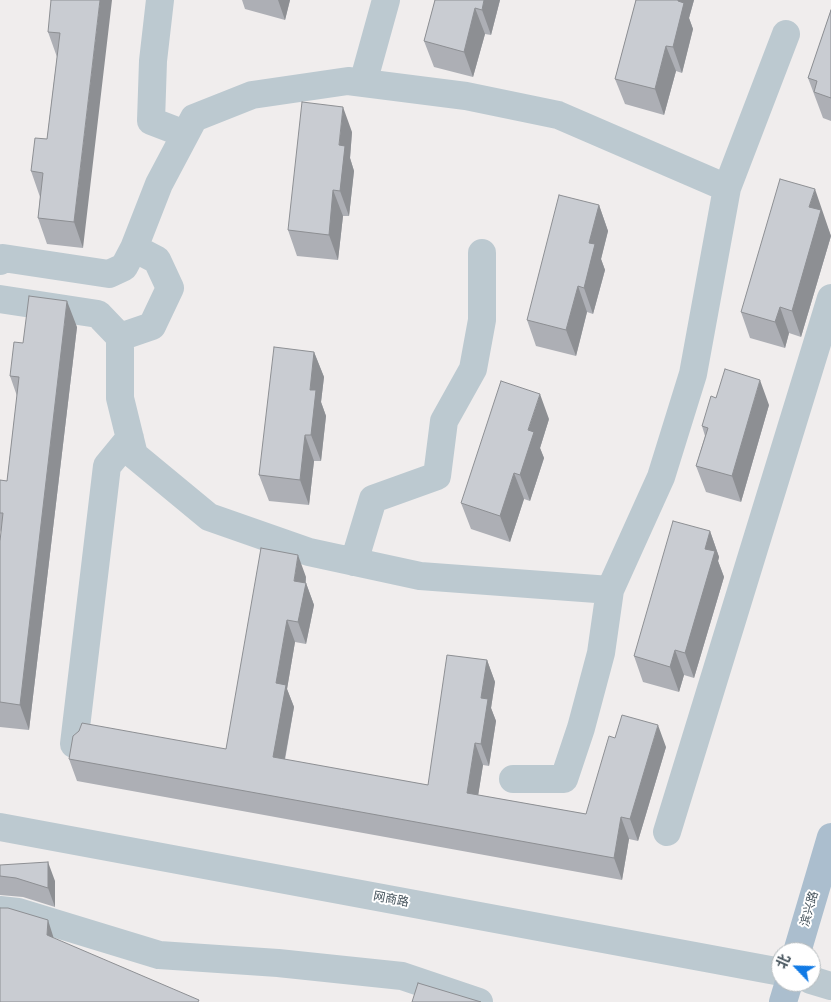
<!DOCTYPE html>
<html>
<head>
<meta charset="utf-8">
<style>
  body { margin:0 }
  #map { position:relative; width:831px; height:1002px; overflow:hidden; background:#f0eded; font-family:Poppins,"Noto Sans SC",sans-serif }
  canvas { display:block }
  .north { position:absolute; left:771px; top:942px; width:50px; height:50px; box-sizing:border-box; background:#fff; border:1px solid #b4babd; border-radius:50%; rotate:294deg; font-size:14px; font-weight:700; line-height:20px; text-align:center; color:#44525b }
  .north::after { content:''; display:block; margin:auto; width:18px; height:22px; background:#117ae5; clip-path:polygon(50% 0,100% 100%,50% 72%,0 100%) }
</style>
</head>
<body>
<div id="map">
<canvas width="831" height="1002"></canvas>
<div class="north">北</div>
</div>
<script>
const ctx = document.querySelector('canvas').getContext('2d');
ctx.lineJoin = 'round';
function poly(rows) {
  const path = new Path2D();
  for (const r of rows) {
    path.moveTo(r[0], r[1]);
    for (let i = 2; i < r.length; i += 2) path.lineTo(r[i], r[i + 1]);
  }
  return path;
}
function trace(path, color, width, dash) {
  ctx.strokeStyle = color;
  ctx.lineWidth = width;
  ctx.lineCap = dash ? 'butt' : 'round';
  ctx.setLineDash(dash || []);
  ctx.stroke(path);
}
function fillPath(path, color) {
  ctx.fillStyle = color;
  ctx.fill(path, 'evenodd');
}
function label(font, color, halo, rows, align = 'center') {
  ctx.font = font + ' Poppins,"Noto Sans SC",sans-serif';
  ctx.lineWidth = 4;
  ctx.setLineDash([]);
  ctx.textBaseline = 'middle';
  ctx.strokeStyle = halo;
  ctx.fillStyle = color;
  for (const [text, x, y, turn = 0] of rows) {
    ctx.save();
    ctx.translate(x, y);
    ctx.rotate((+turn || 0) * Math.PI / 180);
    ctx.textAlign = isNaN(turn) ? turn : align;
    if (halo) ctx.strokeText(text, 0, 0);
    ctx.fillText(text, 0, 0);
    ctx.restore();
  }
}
trace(poly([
  [160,0,153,61,151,121,185,134],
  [363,83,386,0],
  [0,261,3,258,109,274,124,267,134,248,159,184,194,118,252,95,348,81,466,96,558,115,727,188],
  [0,299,98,314,120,337,152,326,170,288,157,260,134,248],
  [120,337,120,398,134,455,209,517,309,552,420,576,610,590],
  [354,562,373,499,437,476,444,421,473,369,482,320,482,253],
  [74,744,107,466,130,438],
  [513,779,564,779,581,728,601,653,610,590,661,477,693,374,727,188,786,34],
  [0,827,781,972],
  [667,832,831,298],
  [0,910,18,912,159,955,278,963,402,976,479,1002],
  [811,980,831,986]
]), '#bcc9d0', 28);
trace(poly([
  [797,952,831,837],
  [783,1002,789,982]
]), '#abbece', 28);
fillPath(poly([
  [60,0,83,248,47,244,38,218,40,197,31,171,47,139,57,57,48,32],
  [242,0,290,0,285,20,245,9],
  [435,0,500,0,491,35,485,34,473,77,434,67,424,41],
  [636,0,694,0,689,18,693,29,682,73,676,71,664,115,625,104,615,79],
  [831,10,831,121,823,118,808,78],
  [352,132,350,158,354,171,349,216,343,216,338,260,297,256,288,230],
  [599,205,608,231,601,259,605,270,593,314,587,312,576,356,536,346,527,320],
  [824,215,823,216,831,236,801,337,789,333,785,348,750,338,741,312],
  [77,327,29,730,0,727,0,541,1,533,0,530,0,480,7,481,17,396,10,376,23,343],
  [314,352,324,377,321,402,326,416,321,461,314,461,309,505,269,501,259,475],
  [716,398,769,405,741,502,706,492,696,466,705,436,702,426],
  [549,419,540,448,544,458,530,501,524,499,510,542,471,529,461,503],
  [710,531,719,557,718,561,724,577,694,678,684,675,679,692,643,682,634,656],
  [306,577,306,583,314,605,306,644,295,642,287,689,294,707,285,760,428,785,487,660,495,682,491,708,496,721,489,766,483,765,478,795,586,814,615,738,666,747,638,841,629,839,622,880,77,781,69,759,226,749],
  [0,865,55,881,55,907,23,897,0,895]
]), '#adafb5');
fillPath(poly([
  [100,0,112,0,83,248,74,222],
  [278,0,290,0,285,20],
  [484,0,500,0,491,35,482,10],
  [678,0,694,0,689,18,693,29,682,73,673,47],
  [475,8,485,34,473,77,464,52],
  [666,46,676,71,664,115,655,89],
  [343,107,352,132,350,158,354,171,349,216,340,191,339,145],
  [815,189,831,236,801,337,792,311,809,207],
  [333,190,343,216,338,260,329,235],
  [599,205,608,231,601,259,605,270,593,314,584,288,589,243],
  [578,286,587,312,576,356,566,330],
  [67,301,77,327,29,730,20,705],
  [780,307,789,333,785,348,775,322],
  [314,352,324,377,321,402,326,416,321,461,311,435,310,390],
  [760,380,769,405,741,502,732,476],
  [540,394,549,419,540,448,544,458,530,501,520,475,528,430],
  [305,435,314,461,309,505,300,480],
  [514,473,524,499,510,542,500,516],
  [710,531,719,557,718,561,724,577,694,678,685,653,705,549],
  [298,555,306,577,304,591,306,583,314,605,306,644,298,622,294,581],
  [287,620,295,642,287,689,294,707,281,779,273,757,276,683],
  [675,650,684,675,679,692,670,667],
  [487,660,495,682,491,708,496,721,489,766,481,744,481,698],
  [658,725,666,747,638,841,630,819],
  [475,743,483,765,475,815,467,793],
  [621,817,629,839,622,880,614,858],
  [48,862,55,881,55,907,48,888],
  [48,920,54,939,47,935]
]), '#8d8f93');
const building = poly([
  [51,0,100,0,74,222,38,218,43,173,31,171,35,138,47,139,60,33,48,32,51,0],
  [435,0,484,0,482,10,475,8,464,52,424,41,435,0],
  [636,0,678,0,678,1,684,3,673,47,666,46,655,89,615,79,636,0],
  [831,10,831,98,814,92,817,81,808,78,831,10],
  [302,102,343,107,339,145,345,146,340,191,333,190,329,235,288,230,302,102],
  [780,179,815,189,809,207,821,210,792,311,780,307,775,322,741,312,780,179],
  [559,195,599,205,589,243,595,244,584,288,578,286,566,330,527,320,559,195],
  [29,296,67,301,20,705,0,702,0,541,3,513,0,513,0,480,7,481,19,377,10,376,14,342,23,343,29,296],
  [274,347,314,352,310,390,316,390,311,435,305,435,300,480,259,475,274,347],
  [725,369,760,380,732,476,696,466,708,428,702,426,711,396,716,398,725,369],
  [501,381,540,394,528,430,534,432,520,475,514,473,500,516,461,503,501,381],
  [673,521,710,531,705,549,715,551,685,653,675,650,670,667,634,656,673,521],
  [261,548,298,555,294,581,306,583,298,622,287,620,276,683,286,685,273,757,428,785,447,655,487,660,481,698,488,699,481,744,475,743,467,793,586,814,609,736,615,738,622,715,658,725,630,819,621,817,614,858,69,759,73,736,79,731,82,723,226,749,261,548],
  [48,862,48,888,16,878,0,876,0,865,48,862],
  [0,908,8,908,48,920,47,935,199,1000,198,1002,0,1002,0,908],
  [418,983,481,1002,412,1002,418,983]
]);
fillPath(building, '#c9ccd2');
trace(building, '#8d8f93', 1);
label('12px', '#44525b', '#fff', [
  ["网商路",391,900,11],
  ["滨兴路",810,909,-74]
]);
</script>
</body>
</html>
